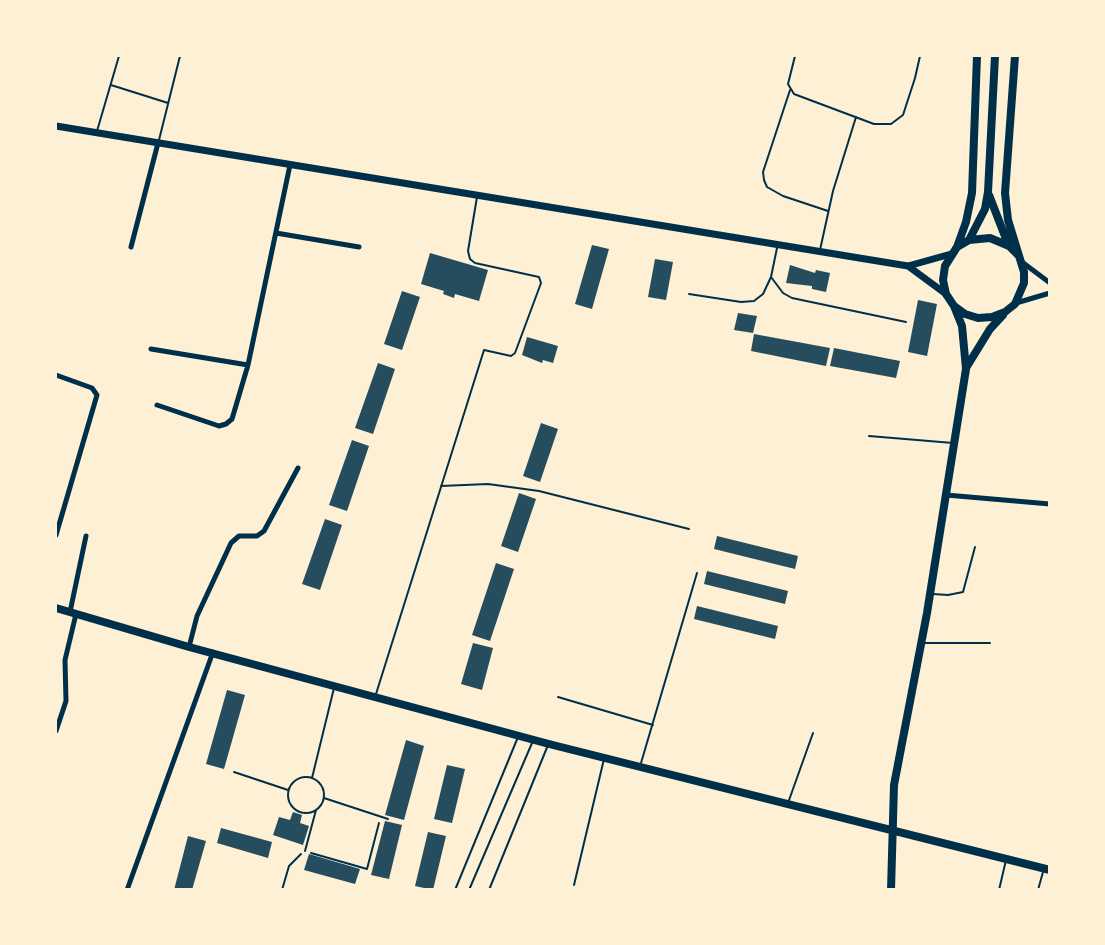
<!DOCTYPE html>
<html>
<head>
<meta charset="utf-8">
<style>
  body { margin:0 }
  #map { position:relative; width:1105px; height:945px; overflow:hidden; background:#fdf0d5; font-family:Quicksand,sans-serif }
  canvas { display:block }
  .frame { position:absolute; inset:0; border:57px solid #fdf0d5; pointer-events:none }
</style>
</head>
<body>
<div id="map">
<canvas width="1105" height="945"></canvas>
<div class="frame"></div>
</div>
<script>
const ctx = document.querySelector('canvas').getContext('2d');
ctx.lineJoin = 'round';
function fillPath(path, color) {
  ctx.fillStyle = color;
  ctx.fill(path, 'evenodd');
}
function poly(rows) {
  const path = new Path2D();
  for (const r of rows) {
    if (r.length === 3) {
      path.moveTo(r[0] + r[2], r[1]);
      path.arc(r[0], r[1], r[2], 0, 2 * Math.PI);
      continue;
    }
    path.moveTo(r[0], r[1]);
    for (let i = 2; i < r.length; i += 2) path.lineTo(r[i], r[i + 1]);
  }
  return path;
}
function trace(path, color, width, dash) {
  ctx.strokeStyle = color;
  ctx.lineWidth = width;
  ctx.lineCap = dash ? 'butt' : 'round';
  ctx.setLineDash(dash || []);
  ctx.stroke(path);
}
fillPath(poly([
  [592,245,609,249,592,309,575,304],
  [430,253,488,270,479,301,455,294,454,298,443,294,444,291,421,284],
  [655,259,673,262,666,300,648,297],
  [790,265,815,273,816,270,830,273,826,292,812,289,812,286,786,283],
  [402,291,420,297,402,350,384,344],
  [918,300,937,304,927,356,908,352],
  [738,313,757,316,753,333,734,330],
  [754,334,830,348,826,366,751,351],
  [527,337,558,346,553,363,543,360,542,363,522,355],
  [834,348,900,361,896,378,830,366],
  [378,363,395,369,373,434,355,428],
  [541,423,558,429,540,482,523,476],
  [352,440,369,446,347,511,329,505],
  [519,493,536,499,518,552,501,546],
  [325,519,342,525,320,590,302,584],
  [717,536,798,556,795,569,714,549],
  [496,563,514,569,490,641,472,635],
  [707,571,788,591,785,604,704,584],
  [697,606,778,626,775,639,694,619],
  [473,643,493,648,482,690,461,684],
  [227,690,245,695,224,769,206,764],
  [406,740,424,746,404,820,385,815],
  [447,765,465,769,452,823,434,819],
  [293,812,302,815,300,823,309,826,303,845,273,835,279,817,290,820],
  [385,821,402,825,389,879,371,875],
  [221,828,272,842,268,858,217,843],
  [428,832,446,836,433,890,415,886],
  [188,836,206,841,192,890,174,890],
  [309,854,360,869,355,884,304,870]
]), '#264d5e');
trace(poly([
  [311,853,367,869,379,823],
  [282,890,289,866,301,854]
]), '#003049', 2);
trace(poly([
  [795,56,788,84,794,94,874,124,891,124,903,115,915,78,920,56],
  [111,85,168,103],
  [790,90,763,172,764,180,767,187,783,196,828,211],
  [97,131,119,56],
  [159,140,180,56],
  [820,250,833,191,856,117],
  [771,277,783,293,792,298,906,322],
  [689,294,741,302,754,301,763,294,771,277,777,248],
  [869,436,953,443],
  [441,486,488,484,539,491,689,529],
  [933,594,948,595,963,592,975,547],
  [924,643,990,643],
  [376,694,484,350,511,356,515,353,541,283,539,277,475,263,470,259,468,251,477,197],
  [558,697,653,725],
  [641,763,697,573],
  [234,772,288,790],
  [306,795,18],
  [312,778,334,688],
  [324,798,388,819],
  [788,803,813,733],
  [305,851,316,810],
  [574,885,604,759],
  [455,890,518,737],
  [469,890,532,743],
  [489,890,548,745],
  [999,890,1006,860],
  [1038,890,1043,872]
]), '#003049', 2);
trace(poly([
  [276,233,359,247],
  [131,247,158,143],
  [1022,262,1050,283],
  [1016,303,1050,293],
  [151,349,248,365],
  [56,375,92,388,97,395,56,535],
  [157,405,219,426,226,424,232,419,248,365,290,165],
  [946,495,1050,504],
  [70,612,86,536],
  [189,647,197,616,231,543,239,536,257,536,264,531,298,468],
  [56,731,66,701,65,660,76,614],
  [127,890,213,652]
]), '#003049', 5);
trace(poly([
  [56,126,908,266,951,254],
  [908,266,946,294]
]), '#003049', 7);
trace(poly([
  [1015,56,1005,193,1008,220,1024,272,1024,283,1015,304,1005,312,992,317,978,318,965,314,954,306,946,294,943,280,945,266,957,247,969,240,990,238,1009,246,1018,255],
  [989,195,1008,244],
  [969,240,985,209,988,192,995,56],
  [957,247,966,222,972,193,977,56],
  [966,368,990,329,1003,315],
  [56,608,189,647,549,744,1050,870],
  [891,890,894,785,927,613,966,369,962,326,954,306]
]), '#003049', 8);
</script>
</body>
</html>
